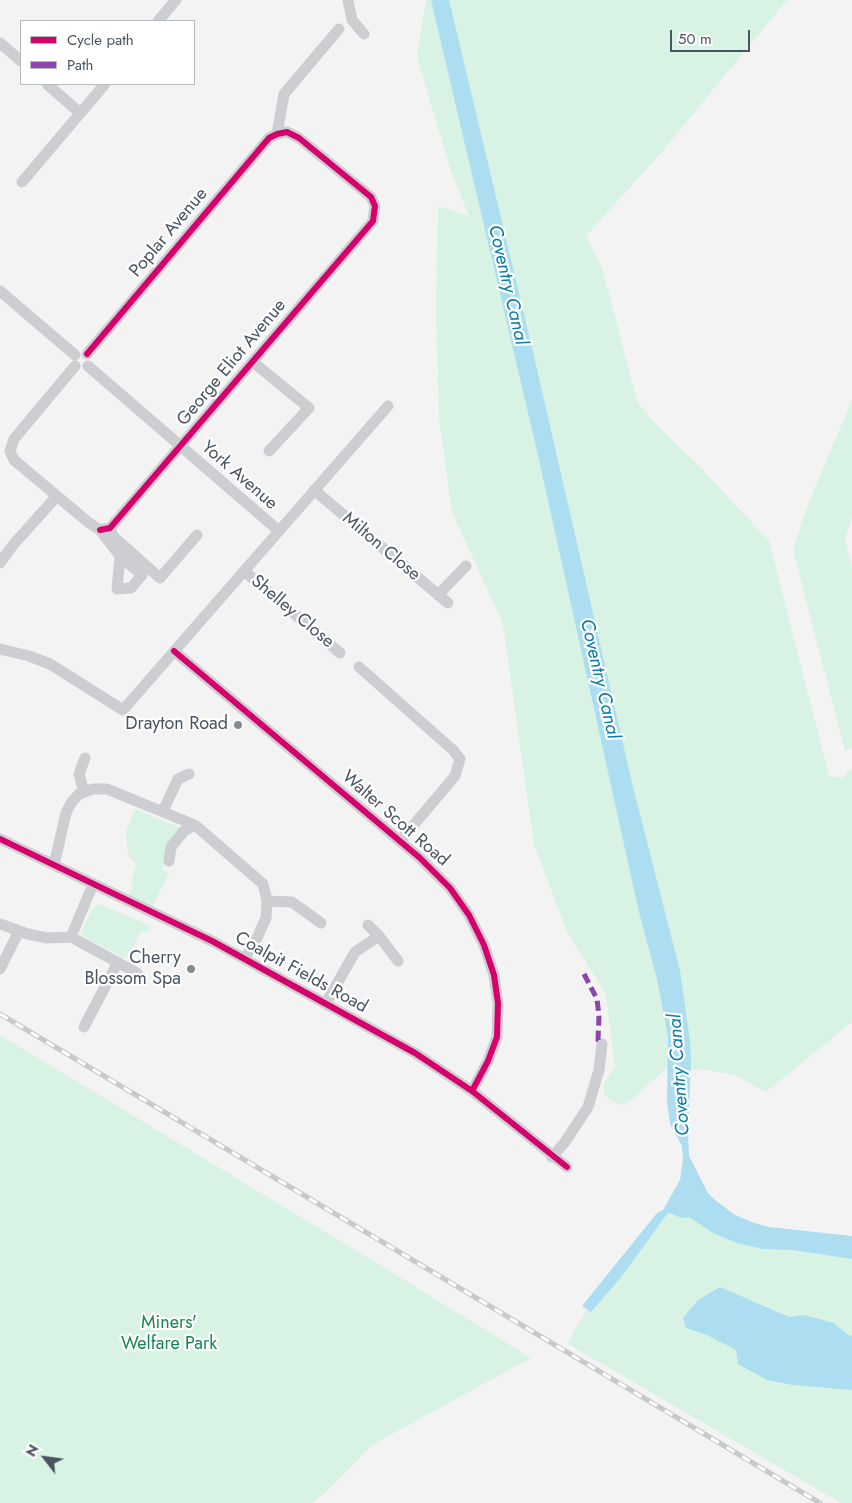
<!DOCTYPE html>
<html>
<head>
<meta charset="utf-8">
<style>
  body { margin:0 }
  #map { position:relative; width:852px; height:1503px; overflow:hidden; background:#f3f3f3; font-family:Jost,sans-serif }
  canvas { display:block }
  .legend { position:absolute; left:20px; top:20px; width:175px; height:65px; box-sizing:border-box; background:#fff; border:1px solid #b6bbbf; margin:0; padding:6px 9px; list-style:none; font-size:15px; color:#495460 }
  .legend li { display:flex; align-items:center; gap:10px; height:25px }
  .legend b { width:25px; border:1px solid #b6bbbf }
  .north { position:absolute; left:20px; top:1433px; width:50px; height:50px; -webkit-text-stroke:4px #fff; paint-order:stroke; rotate:300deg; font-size:14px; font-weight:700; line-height:20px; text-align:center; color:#495460 }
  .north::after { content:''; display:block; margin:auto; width:18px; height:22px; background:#495460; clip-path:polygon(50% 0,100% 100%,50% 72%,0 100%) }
  .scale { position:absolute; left:670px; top:30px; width:80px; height:22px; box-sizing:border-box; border:2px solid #495460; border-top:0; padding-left:6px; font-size:15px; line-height:18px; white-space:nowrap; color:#495460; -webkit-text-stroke:4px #fff; paint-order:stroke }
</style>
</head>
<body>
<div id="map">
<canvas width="852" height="1503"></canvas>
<ul class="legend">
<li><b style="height:6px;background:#d6006c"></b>Cycle path</li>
<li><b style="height:6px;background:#8e44ad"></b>Path</li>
</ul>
<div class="north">N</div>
<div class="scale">50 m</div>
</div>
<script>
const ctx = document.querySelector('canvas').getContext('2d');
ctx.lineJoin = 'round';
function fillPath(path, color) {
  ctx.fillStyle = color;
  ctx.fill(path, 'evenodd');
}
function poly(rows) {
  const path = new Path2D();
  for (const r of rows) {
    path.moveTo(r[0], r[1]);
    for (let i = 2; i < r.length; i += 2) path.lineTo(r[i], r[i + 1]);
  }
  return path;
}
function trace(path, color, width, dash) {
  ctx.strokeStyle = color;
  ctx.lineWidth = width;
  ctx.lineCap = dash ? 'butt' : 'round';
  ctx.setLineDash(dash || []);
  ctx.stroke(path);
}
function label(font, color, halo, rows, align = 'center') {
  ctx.font = font + ' Jost,sans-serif';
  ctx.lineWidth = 4.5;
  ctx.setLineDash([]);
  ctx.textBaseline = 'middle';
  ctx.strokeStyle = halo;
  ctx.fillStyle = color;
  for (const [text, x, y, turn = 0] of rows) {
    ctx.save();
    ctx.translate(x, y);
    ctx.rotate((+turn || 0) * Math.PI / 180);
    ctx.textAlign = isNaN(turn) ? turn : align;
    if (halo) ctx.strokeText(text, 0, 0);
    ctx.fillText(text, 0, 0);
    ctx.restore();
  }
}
fillPath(poly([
  [426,0,787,0,660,154,586,236,602,267,637,401,648,416,701,468,769,541,829,776,842,778,852,767,852,1022,766,1092,734,1075,708,1070,667,1068,625,1105,613,1102,604,1095,604,1083,615,1067,606,994,568,934,534,845,503,624,452,512,439,418,436,311,438,206,469,216,451,171,417,57],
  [852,400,852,517,845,539,852,566,852,747,845,751,793,550,808,504],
  [135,809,181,828,168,850,162,870,169,873,152,908,128,896,133,887,131,881,137,864,130,858,127,848,126,832],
  [100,904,151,926,147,933,141,930,127,959,89,940,82,934,82,930,94,907],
  [0,1035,398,1276,531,1358,372,1445,326,1492,312,1503,0,1503],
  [665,1213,719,1219,852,1249,852,1503,841,1503,568,1344,576,1327,588,1309]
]), '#d8f2e4');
fillPath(poly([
  [431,0,449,0,533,352,632,783,680,971,690,1041,691,1061,688,1133,689,1156,708,1193,715,1200,735,1215,754,1223,769,1227,852,1236,852,1259,793,1250,763,1249,737,1243,713,1233,689,1217,681,1218,670,1213,667,1214,622,1276,591,1312,582,1306,657,1213,663,1210,680,1180,683,1159,682,1146,670,1124,667,1102,668,1037,657,979,639,912,538,455],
  [720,1287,789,1317,804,1315,834,1323,848,1335,852,1336,852,1390,793,1385,767,1380,738,1364,736,1350,707,1335,686,1328,683,1318,698,1300]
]), '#acddf0');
trace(poly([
  [348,0,352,20,364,34],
  [158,21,176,0],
  [0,43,21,61],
  [47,84,80,113],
  [277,134,284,94,339,29],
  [22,182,105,84],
  [0,291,75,355],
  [87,354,269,138,277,134,287,132,299,138,371,197,375,206,373,221,110,528,100,530],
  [253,362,309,408,269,451],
  [75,366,14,439,10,451,14,460,88,522,100,530,120,556,117,589,131,588,142,575,120,556],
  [88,366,279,531],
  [314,490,448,603],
  [110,528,113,536,160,578,197,535],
  [0,563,13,545,57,496],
  [244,571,340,653],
  [438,595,466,566],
  [0,649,29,656,50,664,123,710,388,406],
  [174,651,420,858,450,888,469,915,484,945,494,975,498,1003,497,1037,488,1061,472,1091],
  [359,667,453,750,460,759,455,776,400,841],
  [84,792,79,774,85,758],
  [163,811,178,779,189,774],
  [0,839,212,941,415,1053,472,1091,567,1167],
  [169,861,171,847,184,831,195,825],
  [54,865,66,813,71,803,79,794,93,789,107,789,195,825,263,884,267,901,266,918,257,938,245,958],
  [267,901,292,902,321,923],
  [0,924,28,934,47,938,71,937,137,973],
  [368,925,379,936,398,961],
  [71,937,93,884],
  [0,969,19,931],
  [326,1003,355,952,379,936],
  [84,1027,118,962],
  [552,1157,565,1142,588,1107,599,1070,602,1044]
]), '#cdced1', 11);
const rail = poly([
  [0,1014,820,1503]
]);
trace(rail, '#c8c9cb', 5);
trace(rail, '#fff', 3, [9]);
trace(poly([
  [584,974,597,999,599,1016,598,1040,602,1044]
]), '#8e44ad', 5, [10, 5]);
trace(poly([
  [87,354,269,138,277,134,287,132,299,138,371,197,375,206,373,221,110,528,100,530],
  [174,651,420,858,450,888,469,915,484,945,494,975,498,1003,497,1037,488,1061,472,1091],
  [0,839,212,941,415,1053,472,1091,567,1167]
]), '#d6006c', 6);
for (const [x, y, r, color] of [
  [238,725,5,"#848c93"],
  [191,969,5,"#848c93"]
]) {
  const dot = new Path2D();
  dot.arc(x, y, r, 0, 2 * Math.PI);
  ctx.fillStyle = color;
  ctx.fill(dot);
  trace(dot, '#fff', 2);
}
label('18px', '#495460', '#fff', [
  ["Poplar Avenue",169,233,-50],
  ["George Eliot Avenue",232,363,-50],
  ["York Avenue",239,476,41],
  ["Milton Close",381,547,40],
  ["Shelley Close",292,612,40],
  ["Walter Scott Road",395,819,41],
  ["Coalpit Fields Road",301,973,29]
]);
label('18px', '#495460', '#fff', [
  ["Drayton Road",228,725],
  ["Cherry",181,959],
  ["Blossom Spa",181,980]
], 'right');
label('18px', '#158555', '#fff', [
  ["Miners'",169,1324],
  ["Welfare Park",169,1345]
]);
label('italic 19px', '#097eab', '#fff', [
  ["Coventry Canal",507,285,77],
  ["Coventry Canal",599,679,77],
  ["Coventry Canal",680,1075,-94]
]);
</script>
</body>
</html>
